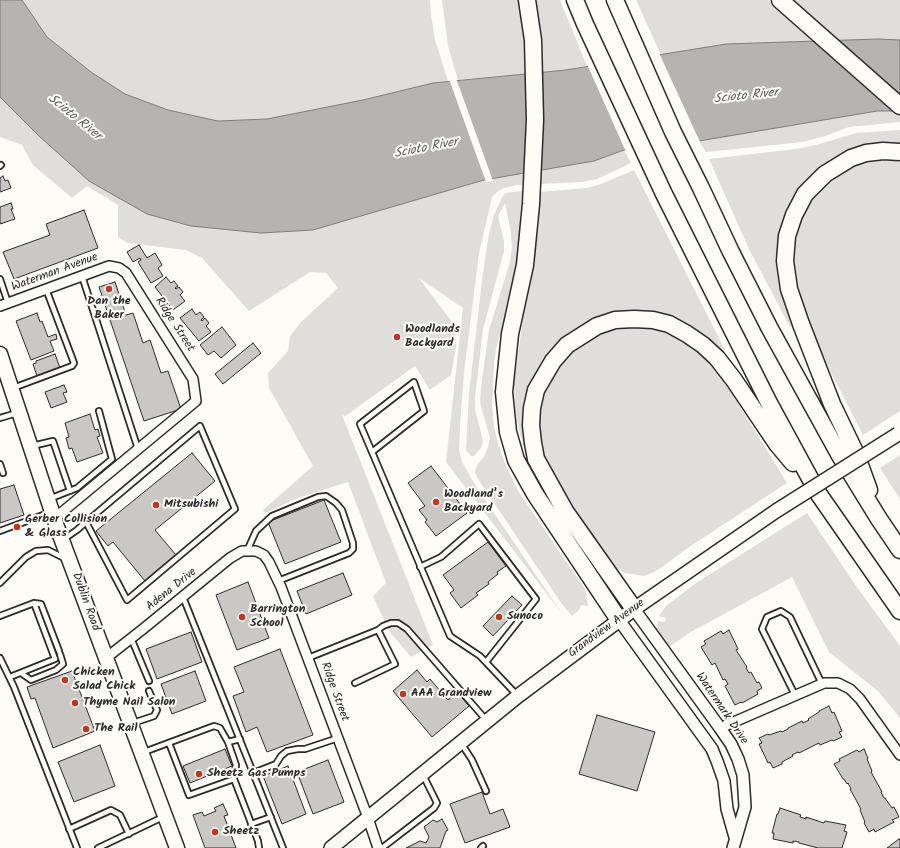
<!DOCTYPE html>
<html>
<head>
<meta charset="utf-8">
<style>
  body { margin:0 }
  canvas { display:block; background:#fdfcf7 }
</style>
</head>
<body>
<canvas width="900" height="848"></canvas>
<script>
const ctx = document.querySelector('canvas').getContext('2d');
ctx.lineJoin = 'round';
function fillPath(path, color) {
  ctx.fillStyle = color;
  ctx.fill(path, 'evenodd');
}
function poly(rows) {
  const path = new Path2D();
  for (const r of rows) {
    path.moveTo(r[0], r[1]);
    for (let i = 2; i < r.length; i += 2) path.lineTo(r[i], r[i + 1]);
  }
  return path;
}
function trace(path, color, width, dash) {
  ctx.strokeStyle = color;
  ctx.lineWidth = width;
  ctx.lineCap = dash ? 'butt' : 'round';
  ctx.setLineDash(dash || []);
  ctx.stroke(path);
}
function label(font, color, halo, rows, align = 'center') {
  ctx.font = font + ' Kalam,sans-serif';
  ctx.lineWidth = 4;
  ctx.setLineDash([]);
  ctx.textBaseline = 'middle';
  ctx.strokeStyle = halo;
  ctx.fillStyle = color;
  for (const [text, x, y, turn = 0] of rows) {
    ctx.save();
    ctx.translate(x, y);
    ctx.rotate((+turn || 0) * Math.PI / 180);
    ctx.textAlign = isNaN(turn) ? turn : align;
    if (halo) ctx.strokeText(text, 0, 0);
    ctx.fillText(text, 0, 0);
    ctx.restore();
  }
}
fillPath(poly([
  [22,0,430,0,431,15,435,40,448,81,433,83,363,100,267,119,218,121,168,110,125,94,91,72,47,37],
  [442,0,521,0,525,42,540,41,535,0,560,0,587,66,566,70,458,80,448,46],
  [636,0,768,0,787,17,791,0,900,0,900,40,878,39,726,44,661,55],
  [0,97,39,136,191,226,261,233,313,230,484,180,594,161,624,150,631,163,597,179,582,182,517,185,504,188,498,191,492,197,479,253,464,373,460,425,459,450,462,462,477,488,563,615,446,462,463,308,419,278,455,326,456,347,451,375,430,390,415,366,344,417,343,415,342,415,433,645,411,657,389,631,373,596,386,583,348,482,295,499,266,513,263,510,313,466,269,388,268,373,288,351,290,336,302,321,338,288,326,273,310,272,249,311,202,258,186,250,128,243,118,237,118,205,87,186,72,198,33,165,22,145,0,137],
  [877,111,900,111,900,122,849,127,825,136,803,142,706,152,699,141],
  [900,130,900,148,820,169,809,179,800,189,792,204,794,326,790,327,749,249,709,159,796,149,816,145,856,133],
  [889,160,900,162,900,411,863,435,826,363,804,309,796,284,793,266,794,235,800,218,808,204,814,194,825,183,836,176,854,166,871,162],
  [634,170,725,350,721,353,624,314,538,371,532,459,528,461,519,431,515,406,514,384,540,192,587,188,601,184],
  [524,191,519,252,507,311,496,349,494,363,492,406,494,427,498,443,504,461,518,491,585,589,588,606,581,605,579,610,572,616,562,604,478,479,475,472,477,465,484,457,488,447,490,438,480,402,481,388,489,330,510,262,512,246,511,233,505,203,498,216,504,241,504,251,483,329,475,397,475,409,483,441,481,448,474,456,471,456,466,450,469,393,482,281,488,239,494,215,504,194,510,192],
  [624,327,656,328,673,335,699,353,711,365,730,390,787,483,689,547,662,567,652,573,644,576,625,573,618,569,610,561,566,498,552,473,543,452,540,441,539,420,541,406,546,386,554,372,572,350,590,339,609,331],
  [900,455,900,499,880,468],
  [807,513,856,586,900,646,900,718,879,692,829,652,792,577,689,633,669,647,660,634,658,628,658,621,665,622,666,618,659,616,666,606,696,583]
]), '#dfdeda');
const water = poly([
  [0,0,22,0,47,37,91,72,125,94,168,110,218,121,267,119,363,100,433,83,566,70,726,44,878,39,900,40,900,111,877,111,699,141,624,150,594,161,484,180,313,230,261,233,191,226,147,214,89,181,39,136,0,97,0,0]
]);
fillPath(water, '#b5b4b1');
trace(water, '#7e7d7b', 1);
fillPath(poly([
  [659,53,700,142,626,152,587,64],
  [456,78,493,181,486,182,449,79]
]), '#fdfcf7');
const building = poly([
  [3,176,5,181,8,180,11,188,0,192,0,178,3,176],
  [11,203,13,209,11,209,15,219,0,224,0,207,11,203],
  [84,210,98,248,14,279,3,252,50,235,46,224,84,210],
  [139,245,147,258,155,253,162,265,158,268,163,276,151,283,138,262,141,260,140,258,133,262,127,252,139,245],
  [166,277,171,283,174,281,178,286,175,288,176,289,179,287,183,292,180,295,185,301,173,310,155,287,166,277],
  [115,282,126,315,133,313,143,343,150,340,161,373,168,371,181,409,144,421,99,287,115,282],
  [192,309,196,315,200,312,204,317,201,320,202,321,205,318,209,323,206,326,211,332,199,341,180,318,192,309],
  [37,313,40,322,42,321,48,337,56,334,57,339,50,341,54,351,31,360,16,321,37,313],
  [222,327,236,345,221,358,214,351,208,355,200,345,222,327],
  [253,343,261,353,223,384,215,374,253,343],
  [55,354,60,368,37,376,33,364,36,363,36,361,55,354],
  [64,385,67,392,63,393,67,402,51,408,45,392,64,385],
  [90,414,95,430,98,429,100,436,97,437,103,453,77,462,72,448,69,449,66,438,69,437,65,423,90,414],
  [192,453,215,481,155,530,176,555,145,581,113,542,108,546,96,531,192,453],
  [431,466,467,513,436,536,425,522,427,520,419,510,425,506,408,483,431,466],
  [14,485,24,515,0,523,0,489,14,485],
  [324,500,341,542,285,564,268,522,324,500],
  [488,542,506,566,497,572,498,574,488,582,489,584,476,593,478,595,461,608,450,593,454,590,443,575,488,542],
  [343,573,352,595,306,614,297,591,343,573],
  [248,582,269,638,237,650,216,595,248,582],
  [512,596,522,605,493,636,483,626,512,596],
  [729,630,738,649,736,650,747,667,746,668,749,673,751,672,757,683,759,682,762,688,757,691,758,694,742,703,741,702,735,705,725,686,728,684,725,679,723,680,715,663,712,665,701,647,706,644,704,641,721,631,723,634,729,630],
  [191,632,202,662,157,679,146,649,191,632],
  [280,649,313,735,267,752,257,727,246,732,233,696,244,692,234,667,280,649],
  [417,670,427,682,430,679,448,700,457,692,469,706,432,737,393,691,417,670],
  [72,671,95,731,53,748,35,698,31,699,27,687,72,671],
  [195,671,206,701,172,714,161,684,195,671],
  [829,706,832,713,834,712,842,731,839,732,842,737,833,741,832,740,820,745,819,743,799,753,798,752,792,755,793,756,782,762,782,764,773,768,770,762,768,763,759,744,762,743,759,738,768,734,769,735,781,731,782,732,788,729,788,728,802,721,803,723,809,720,808,719,819,712,819,711,829,706],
  [597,715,655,732,637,791,579,774,597,715],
  [100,745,115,786,74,802,58,762,100,745],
  [225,749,232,766,190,783,183,766,225,749],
  [864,749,868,758,867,759,872,771,871,772,882,792,881,792,884,798,885,798,892,808,894,807,899,817,892,820,894,822,875,832,874,829,869,832,864,823,865,822,860,810,861,809,850,789,851,789,848,783,847,784,844,779,843,779,834,764,840,761,839,759,857,750,859,752,864,749],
  [328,760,344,802,313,814,297,772,328,760],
  [288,766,306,814,282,824,263,776,288,766],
  [482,792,490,814,503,809,510,827,465,843,450,804,482,792],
  [223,804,228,815,224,816,236,848,205,848,193,815,202,812,204,816,216,811,214,808,223,804],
  [780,808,801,815,800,817,806,819,806,817,824,823,825,821,846,825,844,831,847,832,842,848,818,848,799,843,799,842,793,841,793,843,773,839,774,833,772,833,777,814,778,814,780,808],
  [442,819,448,830,446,831,440,848,406,848,420,841,426,843,429,837,424,827,433,820,437,822,442,819],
  [899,839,900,840,900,848,887,848,899,839]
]);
fillPath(building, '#c9c8c4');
trace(building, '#2b2b2b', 1);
const service = poly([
  [0,166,1,165],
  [82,276,138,449],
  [0,279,8,303],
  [13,388,72,366,74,363,46,289],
  [0,418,17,413],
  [32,446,53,441,70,491],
  [372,452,424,411,414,382,360,424,372,452,450,636,480,656,516,694],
  [0,464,3,473],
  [49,499,77,488,112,459,99,411],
  [0,531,51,512],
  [64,539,77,530,86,522,200,426,235,509,127,600,86,522],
  [247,551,256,531,272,516,318,497,326,496,336,503,342,510,353,543,353,549,349,553,278,581],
  [420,567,441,557,479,524,536,599,486,662],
  [0,583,26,557,36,551,48,550,66,559],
  [183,597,283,848],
  [0,616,34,603,41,604,59,651],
  [131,638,149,681],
  [0,658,14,687,77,848],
  [308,658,378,630,383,626,391,623,398,623,407,629,487,721],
  [21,673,31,680,56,670,63,664,60,654],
  [10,677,55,659,34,603],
  [355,683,395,664,378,630],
  [795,695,762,629,767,617,781,611,790,617,822,684],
  [133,723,154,716,157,710,149,691],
  [228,742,236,765,234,779,258,841,259,848],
  [169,743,189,795,234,779],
  [461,743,472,760,486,791],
  [144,752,214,726,220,728,228,742,240,739],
  [253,773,276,764,281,756,287,751,298,749,305,749,338,738],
  [251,824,271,817],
  [69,829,111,810,120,815,129,834],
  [98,848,163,817],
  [382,848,434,808,437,803,423,775],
  [481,848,483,846]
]);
const minor = poly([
  [0,306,109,266,119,268,126,273,193,379,196,401,55,518],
  [106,658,143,629,230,558,242,551,256,551,264,555,269,562,281,587,368,818,378,848],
  [720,728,824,683,838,683,850,689,860,699,900,755]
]);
const tertiary = poly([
  [634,609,720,728,731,744,738,759,743,775,745,807,733,848],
  [619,620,712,749,717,761,724,781,727,809,735,837]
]);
const secondary = poly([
  [331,848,518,696,634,609,776,511]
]);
const primary = poly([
  [0,354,57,527,177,848]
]);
const motorway = poly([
  [527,0,533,40,535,120,531,204,525,265,510,334,504,392,508,432,516,460,535,494,619,620],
  [575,0,585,24,664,194,769,403,818,493,900,611],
  [615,0,673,132,701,188,730,250,769,327,839,454,879,519,900,550],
  [780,0,900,106],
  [869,490,856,454,832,404,801,324,789,289,785,261,787,236,794,215,805,194,825,174,851,158,866,153,883,151,900,152],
  [634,609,565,511,536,459,533,443,531,425,532,408,536,390,553,361,567,345,597,326,615,320,634,319,653,320,669,324,687,334,703,345,717,358,734,380,777,444,793,463]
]);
trace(service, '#2b2b2b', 8);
trace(minor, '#2b2b2b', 12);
trace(tertiary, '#2b2b2b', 14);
trace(secondary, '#2b2b2b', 16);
trace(primary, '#2b2b2b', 17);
trace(motorway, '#2b2b2b', 19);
trace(service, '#fdfcf7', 4.5);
trace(minor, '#fdfcf7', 9);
trace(tertiary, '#fdfcf7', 11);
trace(secondary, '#fdfcf7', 13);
trace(primary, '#fdfcf7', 14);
trace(motorway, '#fdfcf7', 16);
const secondaryBridge = poly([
  [776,511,898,434]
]);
trace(secondaryBridge, '#2b2b2b', 16, []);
trace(secondaryBridge, '#fdfcf7', 13);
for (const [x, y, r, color] of [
  [109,289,4,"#c8321e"],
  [397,337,4,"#c8321e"],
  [436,502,4,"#c8321e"],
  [156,505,4,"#c8321e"],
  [17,527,4,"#c8321e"],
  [242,617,4,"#c8321e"],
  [499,617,4,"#c8321e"],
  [65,680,4,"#c8321e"],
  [403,694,4,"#c8321e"],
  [75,703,4,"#c8321e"],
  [86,729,4,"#c8321e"],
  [199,774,4,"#c8321e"],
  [215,832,4,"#c8321e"]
]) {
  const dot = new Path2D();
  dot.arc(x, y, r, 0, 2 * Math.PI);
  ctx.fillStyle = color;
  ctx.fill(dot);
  trace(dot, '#fdfcf7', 1.5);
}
label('12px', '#2b2b2b', '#fdfcf7', [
  ["Waterman Avenue",55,273,-20],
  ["Ridge Street",174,325,57],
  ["Adena Drive",172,590,-39],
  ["Dublin Road",85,602,70],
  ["Grandview Avenue",607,629,-36],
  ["Ridge Street",334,692,70],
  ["Watermark Drive",721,709,56]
]);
label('bold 12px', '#2b2b2b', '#fdfcf7', [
  ["Dan the",109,302,"center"],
  ["Baker",109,316,"center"],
  ["Woodlands",405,330],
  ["Backyard",405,344],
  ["Woodland’s",444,495],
  ["Backyard",444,509],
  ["Mitsubishi",164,505],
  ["Gerber Collision",25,520],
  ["& Glass",25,534],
  ["Barrington",250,610],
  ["School",250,624],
  ["Sunoco",507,617],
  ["Chicken",73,673],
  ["Salad Chick",73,687],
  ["AAA Grandview",411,694],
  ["Thyme Nail Salon",83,703],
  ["The Rail",94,729],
  ["Sheetz Gas Pumps",207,774],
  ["Sheetz",223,832]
], 'left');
label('italic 13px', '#5b5b5a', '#fdfcf7', [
  ["Scioto River",746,97,-6],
  ["Scioto River",74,118,39],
  ["Scioto River",426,149,-11]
]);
</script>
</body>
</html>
